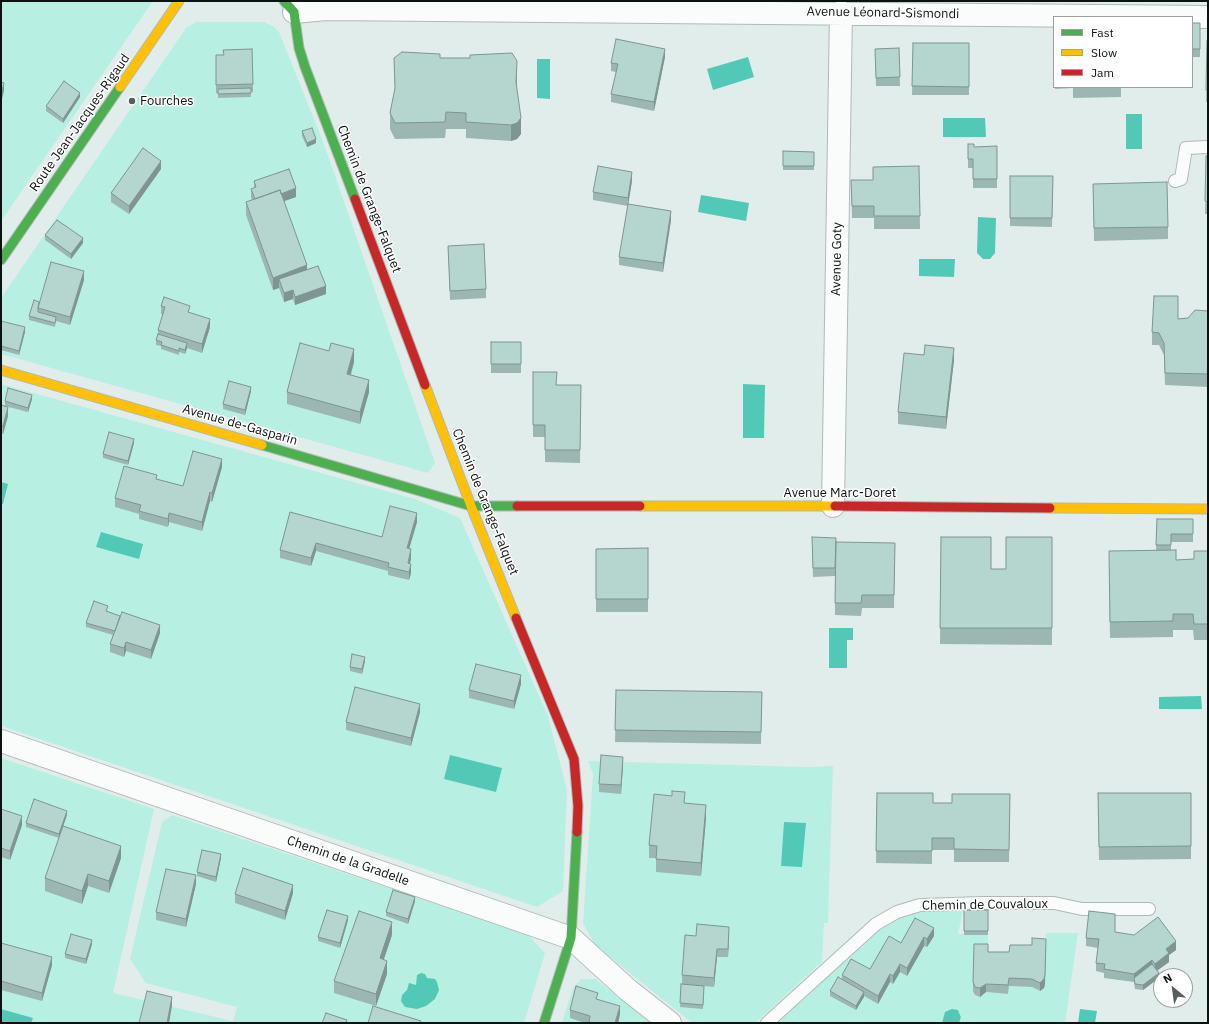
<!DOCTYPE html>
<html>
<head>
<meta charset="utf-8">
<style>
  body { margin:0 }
  #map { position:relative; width:1209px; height:1024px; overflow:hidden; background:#e1edea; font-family:"IBM Plex Sans",sans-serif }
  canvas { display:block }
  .frame { position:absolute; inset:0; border:2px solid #0b1311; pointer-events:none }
  .legend { position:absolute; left:1053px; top:16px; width:140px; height:72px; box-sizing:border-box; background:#fff; border:1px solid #9da1a0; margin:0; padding:5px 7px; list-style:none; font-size:12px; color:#0b1311 }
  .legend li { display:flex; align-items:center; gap:8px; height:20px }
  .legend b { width:20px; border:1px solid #9da1a0 }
  .north { position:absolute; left:1153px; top:968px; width:40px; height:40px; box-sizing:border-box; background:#fff; border:1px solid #9da1a0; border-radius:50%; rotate:331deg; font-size:11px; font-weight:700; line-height:16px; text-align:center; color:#0b1311 }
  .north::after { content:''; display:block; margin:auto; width:14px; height:18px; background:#565f5d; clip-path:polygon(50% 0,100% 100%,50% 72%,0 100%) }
</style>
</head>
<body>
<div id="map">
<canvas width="1209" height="1024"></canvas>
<div class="frame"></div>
<ul class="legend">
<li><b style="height:5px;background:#4caf50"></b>Fast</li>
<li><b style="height:5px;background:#ffc107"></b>Slow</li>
<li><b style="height:5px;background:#c62828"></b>Jam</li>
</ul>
<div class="north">N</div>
</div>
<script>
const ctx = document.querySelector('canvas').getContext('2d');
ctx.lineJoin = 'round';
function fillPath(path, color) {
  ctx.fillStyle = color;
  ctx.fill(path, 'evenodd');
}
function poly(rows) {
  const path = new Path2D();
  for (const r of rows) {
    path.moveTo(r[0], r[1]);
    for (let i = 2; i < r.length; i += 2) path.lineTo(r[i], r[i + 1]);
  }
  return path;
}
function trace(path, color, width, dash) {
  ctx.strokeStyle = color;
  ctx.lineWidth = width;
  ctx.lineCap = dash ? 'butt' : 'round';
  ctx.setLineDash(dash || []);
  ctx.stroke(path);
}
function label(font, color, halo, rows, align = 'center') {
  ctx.font = font + ' "IBM Plex Sans",sans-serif';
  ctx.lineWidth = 3;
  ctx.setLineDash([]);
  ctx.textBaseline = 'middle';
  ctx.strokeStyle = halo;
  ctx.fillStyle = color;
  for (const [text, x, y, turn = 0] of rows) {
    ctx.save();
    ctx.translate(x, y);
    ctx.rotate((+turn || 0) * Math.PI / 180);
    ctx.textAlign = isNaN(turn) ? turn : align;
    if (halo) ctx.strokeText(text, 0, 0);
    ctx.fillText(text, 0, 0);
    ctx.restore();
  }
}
fillPath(poly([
  [1,1,153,1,1,221],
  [196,22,264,22,273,26,279,32,324,144,435,463,428,473,1,354,1,298,186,28],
  [1,384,415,499,460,518,548,716,567,790,563,891,537,907,1,726],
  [1,758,154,809,113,993,233,1021,237,1007,146,983,130,959,162,822,172,815,528,935,545,953,524,1023,1,1023],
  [588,761,807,767,833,766,828,923,824,923,822,962,755,1023,692,1023,595,945,583,923,593,774],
  [963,910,958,934,988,935,988,953,980,997,986,992,1008,994,1009,986,1032,987,1040,991,1044,988,1045,984,1046,933,1078,933,1065,1023,778,1023,872,934,887,923,903,915,921,912],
  [581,979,596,979,650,1023,562,1023,573,988]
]), '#b7f0e3');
fillPath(poly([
  [748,57,754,77,713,90,707,69],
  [537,59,550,59,550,99,537,98],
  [1126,114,1142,114,1142,149,1126,149],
  [943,118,985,118,986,137,943,137],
  [701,195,749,203,746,221,698,212],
  [978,217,996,218,995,253,990,259,983,259,977,253],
  [919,259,955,259,954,277,919,276],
  [743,384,765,385,764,438,743,438],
  [1,482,8,484,3,504,1,503],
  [101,532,143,544,139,559,96,547],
  [829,628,853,628,853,640,847,640,847,668,829,668],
  [1201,696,1202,709,1159,709,1159,697],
  [450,755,502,768,496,792,444,779],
  [784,822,806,823,802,867,781,866],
  [421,973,425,974,427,978,435,979,437,982,439,990,435,999,426,1006,417,1009,405,1007,401,1001,402,995,407,990,409,983,416,985,417,975],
  [1,1009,33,1018,31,1023,1,1023],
  [952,1009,958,1010,959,1013,961,1017,959,1023,942,1023,945,1012],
  [1080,1009,1097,1011,1095,1023,1078,1023]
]), '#52c9b7');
const lane = poly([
  [1175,181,1181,179,1186,148,1208,147],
  [767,1023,876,924,897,912,920,905,982,903,1054,903,1082,909,1149,909]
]);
const street = poly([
  [294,12,326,9,1208,17],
  [833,506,841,12],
  [1,741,571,938,628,990,670,1023]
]);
const fast = poly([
  [284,1,294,12,299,48,305,67,355,199],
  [1,260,120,87],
  [262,445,471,506,517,506],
  [544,1023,571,938,577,832]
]);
const slow = poly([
  [120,87,179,1],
  [1,370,262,445],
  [425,385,471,506,516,618],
  [640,506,835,506],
  [1050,508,1208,509]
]);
const jam = poly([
  [355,199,425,385],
  [517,506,640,506],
  [835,506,1050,508],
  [516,618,574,759,578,806,577,832]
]);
trace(lane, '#b0b9b7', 14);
trace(street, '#b0b9b7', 24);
trace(fast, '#b0b9b7', 11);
trace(slow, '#b0b9b7', 11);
trace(jam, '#b0b9b7', 11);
trace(lane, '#fafcfc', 12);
trace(street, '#fafcfc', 22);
trace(fast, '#4caf50', 9);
trace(slow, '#ffc107', 9);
trace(jam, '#c62828', 9);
fillPath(poly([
  [1192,23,1200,23,1200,57,1192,57],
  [1207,41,1208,41,1208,102,1206,102],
  [913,43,969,43,969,95,912,95],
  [899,48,900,86,876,86,875,49],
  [216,55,253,84,253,92,251,92,251,97,218,98,218,93,216,93],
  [665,57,654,111,611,102,611,94,616,72,611,71,611,63],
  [394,58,440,58,517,77,516,87,521,134,517,139,511,141,466,138,466,129,446,129,445,138,395,139,390,129,390,113,395,90],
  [1055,87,1121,87,1121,97,1073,98,1073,88,1055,89],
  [1142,87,1162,87,1142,88],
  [80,97,63,123,46,111,46,106],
  [302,131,316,143,307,147,302,136],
  [968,144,974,147,997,146,997,188,973,188,973,168,968,168],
  [783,151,814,152,814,170,783,170],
  [1206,156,1208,156,1208,214,1205,214],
  [919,166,920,229,874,229,874,218,852,218,851,180,873,180],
  [161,169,129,214,111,202,111,193],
  [1010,176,1053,176,1052,227,1010,226],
  [254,181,296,197,284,201,307,270,326,294,295,305,293,299,284,302,279,288,273,290,246,215,246,202,252,200,251,198,251,189,254,188],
  [632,181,628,204,671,220,663,272,619,265,619,257,628,206,593,200,593,192],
  [1093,184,1168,227,1168,239,1094,241],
  [45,235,83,243,71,259,45,240],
  [448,246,486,289,486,298,450,300],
  [84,280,70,325,56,321,55,327,29,320,29,316,39,302],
  [161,306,190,313,210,327,202,353,187,348,185,354,179,352,179,355,161,349,161,346,156,345,156,340,158,334,158,330,163,315,161,314],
  [1208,311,1208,387,1165,385,1164,355,1159,345,1152,345,1152,332,1178,319,1188,318],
  [1,321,25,332,19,355,1,350],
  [491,342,521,342,521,373,491,373],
  [954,360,946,429,898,424,898,412],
  [354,362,351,375,369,392,360,424,287,404,287,392],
  [533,372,557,385,581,385,580,463,545,462,545,437,533,437],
  [251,391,245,415,223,409,223,404],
  [32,399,28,412,5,406,5,401],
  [1,405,8,416,3,434,1,434],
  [134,443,128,465,103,458,103,454],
  [222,467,212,502,210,501,202,531,169,522,168,527,139,519,139,514,115,507,115,498,157,479,183,486],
  [290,512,382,537,417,522,409,548,411,558,410,564,411,573,409,580,388,575,388,571,316,551,311,566,280,558,280,550],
  [1157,519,1193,519,1193,542,1171,542,1171,550,1176,560,1194,559,1208,551,1208,640,1194,640,1193,630,1173,630,1173,637,1110,638,1109,567,1156,550],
  [941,537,991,569,1006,569,1052,537,1052,645,940,644],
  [836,538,835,573,895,543,894,608,862,608,861,616,835,615,835,576,813,577,812,546],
  [648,548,648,612,596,612,596,549],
  [108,610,107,611,160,633,151,659,126,651,124,657,110,652,110,644,113,635,86,627,86,623],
  [365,661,362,674,350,671,350,667],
  [521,684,514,709,469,698,469,690],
  [616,690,762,692,761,744,615,742],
  [420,712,411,746,346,730,346,722],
  [623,765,621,794,599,792,599,784],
  [877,793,933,803,952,803,1010,794,1009,862,954,862,954,850,932,850,932,864,876,863],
  [1098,793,1191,793,1191,859,1099,860],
  [685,803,706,818,701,876,656,872,656,858,649,858,649,845],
  [1,809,22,825,10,860,1,857],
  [67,815,59,838,26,827,26,823],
  [121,858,109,893,88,886,82,904,45,891,45,878],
  [221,858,216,882,197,876,197,872],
  [196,884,186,927,156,920,156,912],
  [293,893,285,920,235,903,235,894],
  [415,901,408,924,386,916,386,912],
  [964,910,988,910,988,935,964,935],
  [915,918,934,936,927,947,924,946,907,976,900,972,893,984,890,982,878,1004,864,996,856,1010,830,996,830,991,842,980,842,975,870,969,901,943],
  [348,920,340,948,318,941,318,937],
  [1115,932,1176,950,1169,955,1169,962,1157,971,1159,978,1143,990,1135,989,1134,982,1104,978,1104,973,1096,971,1096,963,1098,948,1086,946,1086,938],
  [392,935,383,960,387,974,376,1006,334,993,334,981],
  [729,935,728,957,717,957,714,987,704,986,703,1009,680,1007,682,984,682,975,696,936],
  [1,943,52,965,42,1001,1,990],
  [92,944,86,964,65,958,65,954],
  [988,952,1045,984,1044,988,1040,991,1032,987,1009,986,1008,994,986,992,980,997,975,995,973,991,973,982],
  [598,999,620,1014,618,1023,585,1023,570,1018,570,1010]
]), '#9cb7b2');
fillPath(poly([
  [665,49,665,57,654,111,654,102],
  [517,61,517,77,516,98,516,82],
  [4,83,4,91,1,103,1,94],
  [80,93,80,97,63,123,63,119],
  [521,118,521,134,517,139,511,141,511,125],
  [316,139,316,143,307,147,307,143],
  [161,161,161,169,129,214,129,206],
  [632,172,632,181,628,206,628,198],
  [296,188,296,197,256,211,256,202],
  [671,211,671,220,663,272,663,263],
  [83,238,83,243,71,259,71,254],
  [307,265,307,278,279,279,279,288,273,290,273,278],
  [84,271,84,280,70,325,70,317],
  [326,286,326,294,295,305,295,297],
  [293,290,293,299,284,302,284,293],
  [210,319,210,327,202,353,202,344],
  [25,327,25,332,19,355,19,351],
  [187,343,187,348,185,354,185,350],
  [954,348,954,360,946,429,946,417],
  [354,349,354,362,347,386,347,374],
  [369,380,369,392,360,424,360,412],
  [251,387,251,391,245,415,245,410],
  [32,395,32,399,28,412,28,408],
  [8,407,8,416,3,434,3,426],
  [134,439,134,443,128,465,128,461],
  [222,459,222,467,212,502,212,493],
  [210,492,210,501,202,531,202,522],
  [169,513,169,522,168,527,168,519],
  [417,513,417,522,407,556,407,548],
  [316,543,316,551,311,566,311,558],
  [411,549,411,558,408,572,408,563],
  [411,564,411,573,409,580,409,572],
  [160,625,160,633,151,659,151,650],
  [126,642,126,651,124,657,124,648],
  [365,657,365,661,362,674,362,669],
  [521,675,521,684,514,709,514,701],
  [420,704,420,712,411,746,411,738],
  [623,757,623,765,621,794,621,785],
  [706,805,706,818,701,876,701,863],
  [67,811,67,815,59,838,59,834],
  [22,816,22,825,10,860,10,851],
  [121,846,121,858,109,893,109,881],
  [221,854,221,858,216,882,216,877],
  [88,874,88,886,82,904,82,891],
  [196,875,196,884,186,927,186,919],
  [293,885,293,893,285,920,285,911],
  [415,897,415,901,408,924,408,919],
  [348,916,348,920,340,948,340,943],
  [392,922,392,935,380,971,380,958],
  [729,927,729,935,728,957,728,949],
  [934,928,934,936,927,947,927,939],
  [924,937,924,946,907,976,907,968],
  [92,940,92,944,86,964,86,959],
  [1176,941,1176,950,1169,955,1169,962,1155,972,1155,964,1166,949],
  [1046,947,1045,984,1044,988,1040,991,1040,983],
  [717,949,717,957,714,987,714,978],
  [52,957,52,965,42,1001,42,993],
  [1152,960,1152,969,1134,978,1134,982,1134,974],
  [387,961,387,974,376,1006,376,994],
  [900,964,900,972,893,984,893,976],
  [1159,973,1159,978,1143,990,1143,985],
  [890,974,890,982,878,1004,878,996],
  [986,984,986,992,980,997,980,988],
  [864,992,864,997,856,1010,856,1006],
  [172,997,172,1006,169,1023,167,1023],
  [620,1006,620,1014,618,1023,615,1023]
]), '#7f9591');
const building = poly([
  [1192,23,1200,23,1200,49,1192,49,1192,23],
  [616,39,665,49,654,102,611,94,618,64,611,63,616,39],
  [1207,41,1208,41,1208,90,1206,90,1207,41],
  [913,43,969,43,969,87,912,86,913,43],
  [899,48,900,77,876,78,875,49,899,48],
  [252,49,253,84,216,85,216,55,224,55,223,50,252,49],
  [402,52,440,54,440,58,470,58,470,55,512,53,517,61,516,82,521,118,517,123,511,125,466,122,466,113,446,112,445,122,395,123,390,113,395,88,394,58,402,52],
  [64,81,80,93,63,119,46,106,64,81],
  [1,82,4,83,1,94,1,82],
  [251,88,251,93,218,94,218,89,251,88],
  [312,128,316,139,307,143,302,131,312,128],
  [968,144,974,144,974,147,997,146,997,179,973,179,973,159,968,159,968,144],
  [143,148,161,161,129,206,111,193,143,148],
  [783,151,814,152,814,166,783,166,783,151],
  [1206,156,1208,156,1208,202,1205,201,1206,156],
  [598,166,632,172,628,198,593,192,598,166],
  [919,166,920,216,874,216,874,206,852,206,851,180,873,180,873,167,919,166],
  [289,169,296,188,281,194,280,190,255,199,251,189,256,187,254,181,289,169],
  [1010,176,1053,176,1052,218,1010,218,1010,176],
  [1167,182,1168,227,1094,228,1093,184,1167,182],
  [280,190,307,265,273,278,246,202,280,190],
  [628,204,671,211,663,263,619,257,628,204],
  [57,220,83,238,71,254,45,235,57,220],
  [484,244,486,289,450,291,448,246,484,244],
  [51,262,84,271,70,317,38,308,51,262],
  [318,266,326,286,295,297,293,290,284,293,279,279,318,266],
  [1154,296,1178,296,1178,319,1188,318,1195,310,1208,311,1208,374,1165,373,1164,343,1159,333,1152,332,1154,296],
  [164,297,190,306,188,312,210,319,202,344,158,330,165,307,161,306,164,297],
  [34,300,39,302,38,308,38,312,56,317,55,323,29,316,34,300],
  [1,321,25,327,19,351,1,346,1,321],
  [158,334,187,343,185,350,179,348,179,351,161,345,162,342,156,340,158,334],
  [491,342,521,342,521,364,491,364,491,342],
  [300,343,329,351,331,343,354,349,347,374,369,380,360,412,287,392,300,343],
  [925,345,954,348,946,417,898,412,904,353,924,355,925,345],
  [533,372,557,372,556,385,581,385,580,450,545,450,545,425,533,425,533,372],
  [229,381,251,387,245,410,223,404,229,381],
  [8,388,32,395,28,408,5,401,8,388],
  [1,405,8,407,3,426,1,426,1,405],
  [109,432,134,439,128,461,103,454,109,432],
  [193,451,222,459,212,493,210,492,202,522,169,513,168,519,139,511,141,505,115,498,124,466,157,475,156,479,183,486,193,451],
  [390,506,417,513,407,548,411,549,408,563,411,564,409,572,388,567,389,563,316,543,311,558,280,550,290,512,382,537,390,506],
  [1157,519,1193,519,1193,534,1171,534,1171,545,1156,545,1157,519],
  [812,537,836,538,835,568,813,568,812,537],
  [941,537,991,537,991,569,1006,569,1006,537,1052,537,1052,628,940,628,941,537],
  [836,542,895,543,894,595,862,595,861,603,835,603,836,542],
  [648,548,648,599,596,599,596,549,648,548],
  [1176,550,1176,560,1194,559,1194,551,1208,551,1208,624,1194,624,1193,614,1173,614,1173,621,1110,622,1109,551,1176,550],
  [94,601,108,606,106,611,120,616,115,631,86,623,94,601],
  [122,612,160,625,151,650,126,642,124,648,110,644,122,612],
  [352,654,365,657,362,669,350,667,352,654],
  [476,664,521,675,514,701,469,690,476,664],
  [355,687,420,704,411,738,346,722,355,687],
  [616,690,762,692,761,732,615,730,616,690],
  [601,755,623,757,621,785,599,784,601,755],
  [672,791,685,792,684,803,706,805,701,863,656,859,657,846,649,845,654,794,672,796,672,791],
  [877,793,933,793,933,803,952,803,952,794,1010,794,1009,850,954,849,954,838,932,838,932,851,876,851,877,793],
  [1098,793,1191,793,1191,846,1099,847,1098,793],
  [34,799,67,811,59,834,26,823,34,799],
  [1,809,22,816,10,851,1,848,1,809],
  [63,826,121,846,109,881,88,874,82,891,45,878,63,826],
  [202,850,221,854,216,877,197,872,202,850],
  [243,868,293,885,285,911,235,894,243,868],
  [166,869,196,875,186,919,156,912,166,869],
  [393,890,415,897,408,919,386,912,393,890],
  [327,910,348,916,340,943,318,937,327,910],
  [964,910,988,910,988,931,964,931,964,910],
  [359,911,392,922,380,958,387,961,376,994,334,981,359,911],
  [1089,911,1115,914,1115,932,1134,935,1158,917,1176,941,1166,949,1169,953,1155,964,1152,960,1134,974,1104,969,1105,964,1096,963,1099,939,1086,938,1089,911],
  [915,918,934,928,927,939,924,937,907,968,900,964,893,976,890,974,878,996,842,975,851,959,870,969,889,936,901,943,915,918],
  [697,924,729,927,728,949,717,949,714,978,682,975,685,935,696,936,697,924],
  [71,934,92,940,86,959,65,954,71,934],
  [1032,938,1046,939,1045,975,1044,979,1040,983,1032,979,1009,978,1008,985,986,984,980,988,975,987,973,982,974,944,988,944,988,952,1009,952,1010,945,1032,945,1032,938],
  [1,943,52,957,42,993,1,981,1,943],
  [1152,964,1159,973,1143,985,1135,984,1134,978,1152,964],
  [838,977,864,992,856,1006,830,991,838,977],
  [681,984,704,986,703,1005,680,1003,681,984],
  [576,986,598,993,596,999,620,1006,615,1023,593,1023,589,1022,590,1016,570,1010,576,986],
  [147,991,172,997,167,1023,139,1023,147,991],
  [373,1006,421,1021,420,1023,368,1023,373,1006],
  [326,1013,347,1020,346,1023,322,1023,326,1013]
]);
fillPath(building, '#b5d5cf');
trace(building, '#7f9591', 1);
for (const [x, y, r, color] of [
  [132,101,4,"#565f5d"]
]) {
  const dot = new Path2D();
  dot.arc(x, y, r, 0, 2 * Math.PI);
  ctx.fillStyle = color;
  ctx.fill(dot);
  trace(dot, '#fff', 1.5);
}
label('13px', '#0b1311', '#fff', [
  ["Avenue Léonard-Sismondi",883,13,1],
  ["Route Jean-Jacques-Rigaud",80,123,-55],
  ["Chemin de Grange-Falquet",369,199,69],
  ["Avenue Goty",837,259,-89],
  ["Avenue de-Gasparin",240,425,16],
  ["Avenue Marc-Doret",840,493],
  ["Chemin de Grange-Falquet",485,502,68],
  ["Chemin de la Gradelle",348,861,19],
  ["Chemin de Couvaloux",985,905,-1]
]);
label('13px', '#0b1311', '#fff', [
  ["Fourches",140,101]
], 'left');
</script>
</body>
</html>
